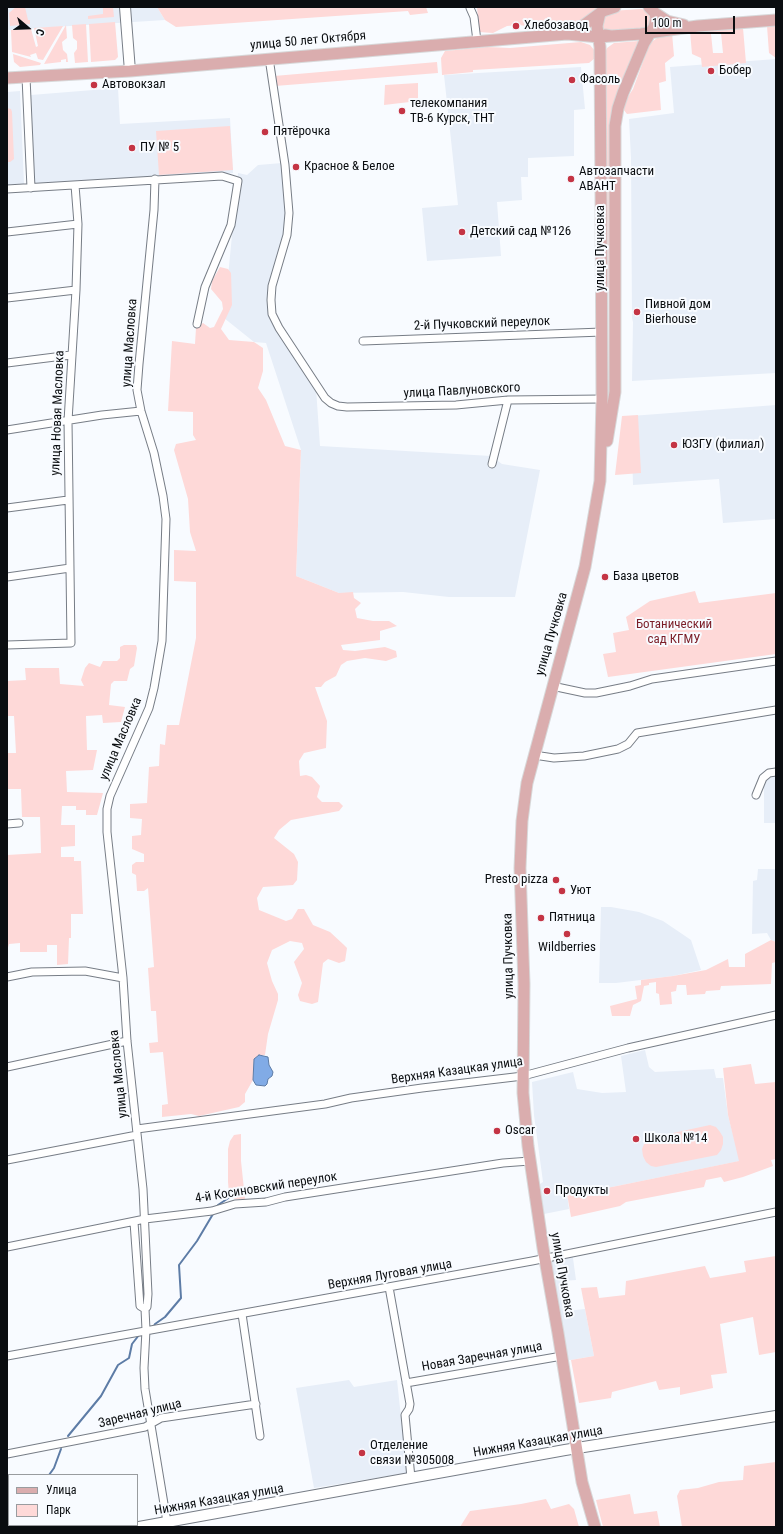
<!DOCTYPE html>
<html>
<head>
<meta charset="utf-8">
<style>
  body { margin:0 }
  #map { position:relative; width:783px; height:1534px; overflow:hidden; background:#f8fbff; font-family:"Roboto Condensed",sans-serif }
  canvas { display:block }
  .frame { position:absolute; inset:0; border:8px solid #0a0d10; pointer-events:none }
  .legend { position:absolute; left:8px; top:1474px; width:130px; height:52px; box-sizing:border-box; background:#f8fbff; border:1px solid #999c9f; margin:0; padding:5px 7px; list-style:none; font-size:12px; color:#0a0d10 }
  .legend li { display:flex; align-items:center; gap:8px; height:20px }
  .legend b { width:20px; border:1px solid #999c9f }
  .north { position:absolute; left:8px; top:8px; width:40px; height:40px; -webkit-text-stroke:3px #f8fbff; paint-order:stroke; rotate:109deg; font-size:11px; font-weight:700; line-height:16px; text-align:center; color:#0a0d10 }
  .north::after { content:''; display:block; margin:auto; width:14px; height:18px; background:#0a0d10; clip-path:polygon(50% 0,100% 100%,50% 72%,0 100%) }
  .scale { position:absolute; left:645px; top:16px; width:90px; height:18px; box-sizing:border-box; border:2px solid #0a0d10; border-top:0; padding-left:5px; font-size:12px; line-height:14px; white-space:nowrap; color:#0a0d10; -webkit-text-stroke:3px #f8fbff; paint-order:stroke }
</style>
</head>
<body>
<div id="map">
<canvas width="783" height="1534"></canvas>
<div class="frame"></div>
<ul class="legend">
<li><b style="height:5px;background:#daadae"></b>Улица</li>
<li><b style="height:11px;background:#fed9d8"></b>Парк</li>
</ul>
<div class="north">С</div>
<div class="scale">100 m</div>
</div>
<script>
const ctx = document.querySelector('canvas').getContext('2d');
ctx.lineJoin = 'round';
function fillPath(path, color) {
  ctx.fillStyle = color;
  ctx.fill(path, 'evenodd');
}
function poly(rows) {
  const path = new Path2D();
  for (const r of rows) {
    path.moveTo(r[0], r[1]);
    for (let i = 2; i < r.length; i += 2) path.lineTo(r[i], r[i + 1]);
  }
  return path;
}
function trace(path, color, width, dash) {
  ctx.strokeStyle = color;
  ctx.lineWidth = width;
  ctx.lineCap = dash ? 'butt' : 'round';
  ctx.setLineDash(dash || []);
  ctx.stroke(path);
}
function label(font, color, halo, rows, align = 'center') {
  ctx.font = font + ' "Roboto Condensed",sans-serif';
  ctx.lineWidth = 4;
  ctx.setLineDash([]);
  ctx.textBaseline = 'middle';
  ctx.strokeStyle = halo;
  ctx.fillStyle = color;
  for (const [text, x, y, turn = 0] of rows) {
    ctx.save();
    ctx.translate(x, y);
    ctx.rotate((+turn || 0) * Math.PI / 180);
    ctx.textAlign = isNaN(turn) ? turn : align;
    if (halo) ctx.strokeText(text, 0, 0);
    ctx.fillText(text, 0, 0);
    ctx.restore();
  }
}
fillPath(poly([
  [7,7,157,7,165,20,7,30],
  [776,59,776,373,632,381,633,322,632,318,631,158,629,119,674,113,670,67],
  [581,67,585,109,574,110,574,156,528,158,528,177,521,177,522,200,497,202,501,256,427,261,422,208,458,205,444,75],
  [118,88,120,124,230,118,233,173,34,185,31,95],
  [20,91,24,184,7,185,7,92],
  [282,163,286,215,271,317,316,388,320,446,491,456,502,464,540,470,515,597,449,597,403,592,339,593,296,576,301,450,266,343,254,342,224,318,238,173,247,175,258,165],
  [776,405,776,519,723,523,719,479,633,485,631,416],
  [775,777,776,778,776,823,764,823,764,778],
  [758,869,776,869,776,942,771,940,767,933,752,934,753,881,757,880],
  [601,907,611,907,639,912,663,921,691,940,701,970,673,976,616,983,599,983],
  [645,1050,649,1067,655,1072,714,1069,716,1078,723,1078,728,1115,740,1161,612,1187,567,1194,569,1209,544,1214,540,1184,543,1182,534,1115,532,1082,573,1072,577,1089,602,1093,626,1092,621,1056],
  [572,1251,576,1280,563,1281,567,1311,585,1309,594,1356,571,1360,566,1360,546,1255],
  [349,1380,354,1387,397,1380,407,1473,314,1488,296,1388]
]), '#e7eef8');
fillPath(poly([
  [16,7,25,7,28,20,30,20,30,24,10,26,9,13],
  [103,7,113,7,114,17,88,19,88,16,103,14],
  [157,7,426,7,428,13,410,15,408,11,176,27,165,20],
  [477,7,598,7,580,21,573,24,540,28,519,25,507,26,493,33,479,32],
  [642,9,650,13,651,21,647,28,606,32,602,27,602,19,610,11],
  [115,22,118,57,115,60,91,62,89,24],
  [86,24,88,62,75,63,74,53,77,49,77,41,73,38,72,25],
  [66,25,67,38,62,42,63,50,67,54,68,62,66,62,66,59,61,60,61,62,44,64],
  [776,25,776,58,769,53,767,26],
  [63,26,43,60,38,59,36,53,30,55,31,57,12,52,11,30,31,29,36,47,38,46,34,28],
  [743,28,746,63,702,67,701,58,692,54,690,31],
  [721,33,723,53,713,53,711,34],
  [672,33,674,56,665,63,666,81,659,83,661,110,627,114,623,109,626,100,633,89,650,43,663,34],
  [639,41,618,101,610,288,607,289,605,289,605,52,607,48,614,43],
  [581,42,590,45,595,51,595,58,589,63,473,70,473,72,442,75,441,58,445,51,487,47,510,48],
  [13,54,41,63,40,65,20,67,14,62],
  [437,62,438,73,275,86,274,76],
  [418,83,418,101,384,105,385,85],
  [7,108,11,109,12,112,14,159,10,162,7,162],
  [230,126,233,170,159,175,156,131],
  [220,267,228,269,231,273,232,305,221,329,229,340,254,342,263,348,263,371,258,388,266,400,285,446,301,450,296,576,339,593,353,592,354,598,361,603,355,609,357,618,373,621,389,621,397,626,380,631,380,640,341,645,343,650,355,651,385,647,396,651,397,657,386,661,365,658,347,661,341,665,336,676,325,682,321,687,315,687,327,721,326,748,304,753,299,761,300,776,306,775,312,777,320,786,317,797,322,802,339,802,343,806,339,811,291,820,279,830,274,838,294,854,298,862,297,880,293,885,263,887,257,898,259,910,286,921,292,919,298,909,304,909,313,925,330,932,343,944,347,948,345,961,339,963,328,959,323,963,318,1002,312,1004,300,1001,298,995,302,983,294,962,304,949,302,943,290,941,272,950,267,963,272,981,278,994,278,1000,268,1034,265,1055,259,1055,254,1059,253,1080,245,1094,245,1102,239,1107,199,1116,191,1114,162,1117,162,1105,168,1104,163,1052,150,1053,149,1043,158,1042,156,1011,151,1011,148,968,154,967,148,888,144,891,137,891,136,875,132,873,132,865,136,862,144,862,144,854,132,849,132,836,141,835,142,819,130,818,130,804,147,803,149,767,159,766,160,744,165,745,167,725,179,725,196,638,196,582,174,581,174,550,196,551,190,532,188,499,174,450,176,444,196,440,193,435,193,412,168,411,172,341,195,344,196,328,203,323,210,328,214,327,223,309,222,302,211,289,212,281],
  [638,415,641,473,615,475,622,416],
  [695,591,699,603,776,593,776,654,608,677,603,654,616,652,613,633,629,630,626,617,650,601],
  [124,645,136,645,137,648,134,666,130,669,127,681,114,681,111,684,109,705,125,707,121,722,103,723,102,715,86,716,87,750,97,750,93,770,66,771,67,792,103,793,97,815,86,815,86,810,76,810,76,806,62,806,61,825,75,825,75,846,61,847,61,857,74,857,74,861,81,861,83,914,71,914,71,938,69,938,68,964,57,965,57,945,47,945,47,952,20,952,20,943,9,944,7,951,7,855,41,853,40,817,22,817,21,789,7,789,7,753,16,753,14,716,7,716,7,681,26,680,25,668,59,668,60,684,84,686,81,680,85,668,89,663,100,667,103,661,117,661,120,658,120,647],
  [771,940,776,942,776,962,772,963,771,984,721,986,720,990,706,991,705,994,687,995,686,985,677,985,676,991,671,992,672,1004,660,1005,659,994,656,993,656,982,649,983,649,985,644,986,641,1001,633,1005,630,1016,612,1016,610,1006,637,999,635,986,641,985,641,980,673,976,706,970,728,959,729,967,745,967,745,954],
  [751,1064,755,1084,776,1082,776,1159,771,1160,773,1166,743,1177,724,1182,721,1177,706,1180,704,1187,626,1202,620,1206,571,1217,567,1194,612,1187,739,1161,728,1115,723,1068],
  [710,1125,716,1127,720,1132,723,1137,723,1144,721,1150,717,1155,656,1167,651,1166,646,1162,643,1156,642,1149,645,1142,650,1138],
  [241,1134,241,1161,245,1199,236,1199,230,1197,229,1193,228,1182,228,1149,230,1141,234,1135],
  [776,1256,776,1352,759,1355,753,1317,720,1324,727,1373,711,1375,713,1388,680,1395,680,1387,659,1390,656,1381,612,1392,611,1398,579,1403,571,1360,594,1356,581,1288,597,1287,599,1298,625,1295,626,1281,705,1266,710,1278,746,1272,744,1261],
  [776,1462,776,1527,682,1527,677,1496,680,1490,698,1488,719,1482,743,1480,744,1466],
  [630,1494,634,1514,657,1511,660,1527,603,1527,596,1500],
  [546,1499,551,1509,569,1504,574,1509,579,1527,460,1527,470,1511,521,1504]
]), '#fed9d8');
const water = poly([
  [259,1055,268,1057,269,1065,273,1072,272,1076,268,1079,267,1084,265,1086,256,1085,253,1080,254,1059,259,1055]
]);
fillPath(water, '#81abe6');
trace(water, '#5d7ca6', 1);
trace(poly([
  [218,1205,230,1197],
  [153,1328,155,1324,165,1317,181,1298,179,1265,197,1241,213,1214],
  [68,1436,101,1396,118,1365,129,1358,132,1344,139,1335],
  [49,1475,54,1468,61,1449],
  [24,1525,24,1527]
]), '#5d7ca6', 2);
const street = poly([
  [470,8,474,17,477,41],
  [269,58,285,165,289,213,287,235,272,286,271,300,272,314,279,328,325,398,331,403,338,406,347,407,456,405,508,400,602,399],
  [26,77,31,188],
  [155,179,154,210,139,364,137,390,141,411,154,453,163,496,166,519,162,641,154,688,149,708,110,796,107,809,107,832,123,978,127,1041,143,1189,148,1294,147,1307,145,1309,146,1330,144,1368,145,1389,167,1522],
  [7,189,222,176,238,181,231,225,205,287,197,324],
  [7,232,78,224],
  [7,298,76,290],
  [363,341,602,332],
  [7,363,71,355],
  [7,430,102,415,141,411],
  [492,464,508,400],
  [7,508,68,500],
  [7,577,70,568],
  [7,645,71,643,68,421,76,290,78,224,75,185],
  [552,686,585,693,596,693,630,686,652,679,776,661],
  [534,755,554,758,584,756,618,749,628,744,637,733,776,710],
  [756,795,763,778,769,773,776,772],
  [7,824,19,823],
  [7,977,32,972,85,971,123,978],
  [7,1067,127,1041],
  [137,1129,325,1104,351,1098,422,1088,523,1076,628,1048,776,1015],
  [7,1160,137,1135],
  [134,1222,140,1306,145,1309],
  [7,1247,145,1219,212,1211,235,1204,266,1202,285,1197,368,1184,503,1163,530,1161],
  [389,1287,410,1404,409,1409,405,1415,411,1478],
  [242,1314,260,1436],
  [7,1356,532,1261,776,1212],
  [406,1383,562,1356],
  [7,1454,145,1427,161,1418,256,1404]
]);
const secondary = poly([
  [125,7,130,71],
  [139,1527,565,1450,776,1416]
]);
const primary = poly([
  [649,7,655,13,667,21,684,25],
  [568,34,584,25,603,11,615,7],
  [605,35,611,36,641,34,698,26,776,20],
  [7,78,130,71,567,34,599,37,611,36],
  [607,441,615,392,615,126,618,108,623,93,644,43,654,27,656,19,655,13],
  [595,1527,582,1482,558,1333,543,1248,528,1146,523,1093,524,984,520,868,522,821,527,783,585,567,600,481,602,399,601,196,600,47,597,26,600,13]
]);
trace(street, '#777d86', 9);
trace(secondary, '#777d86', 12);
trace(primary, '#d8d8d9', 13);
trace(street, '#fff', 7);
trace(secondary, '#fff', 10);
trace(primary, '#daadae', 11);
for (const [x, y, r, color] of [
  [516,26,4,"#c43444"],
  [711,71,4,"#c43444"],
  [572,80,4,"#c43444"],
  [94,85,4,"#c43444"],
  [402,111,4,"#c43444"],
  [265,132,4,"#c43444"],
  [132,148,4,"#c43444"],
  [296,167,4,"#c43444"],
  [571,179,4,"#c43444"],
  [462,232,4,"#c43444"],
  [637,312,4,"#c43444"],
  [674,445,4,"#c43444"],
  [605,577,4,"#c43444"],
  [556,880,4,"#c43444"],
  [562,891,4,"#c43444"],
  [541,918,4,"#c43444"],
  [567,934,4,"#c43444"],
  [497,1131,4,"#c43444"],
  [636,1139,4,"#c43444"],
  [547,1191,4,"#c43444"],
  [362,1453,4,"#c43444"]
]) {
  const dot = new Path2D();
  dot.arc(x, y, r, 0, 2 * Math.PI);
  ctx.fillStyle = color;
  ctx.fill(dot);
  trace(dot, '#f8fbff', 1.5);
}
label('13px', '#0a0d10', '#f8fbff', [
  ["Хлебозавод",524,26],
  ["Бобер",719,71],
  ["Фасоль",580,80],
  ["Автовокзал",102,85],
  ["телекомпания",410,104],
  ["ТВ-6 Курск, ТНТ",410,119],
  ["Пятёрочка",273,132],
  ["ПУ № 5",140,148],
  ["Красное & Белое",304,167],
  ["Автозапчасти",579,172],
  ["АВАНТ",579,187],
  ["Детский сад №126",470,232],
  ["Пивной дом",645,305],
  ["Bierhouse",645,320],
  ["ЮЗГУ (филиал)",682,445],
  ["База цветов",613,577],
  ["Presto pizza",548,880,"right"],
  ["Уют",570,891],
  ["Пятница",549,918],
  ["Wildberries",567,948,"center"],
  ["Oscar",505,1131],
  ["Школа №14",644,1139],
  ["Продукты",555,1191],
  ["Отделение",370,1446],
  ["связи №305008",370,1461]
], 'left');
label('13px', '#0a0d10', '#f8fbff', [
  ["улица 50 лет Октября",308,41,-5],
  ["улица Пучковка",601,248,-90],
  ["2-й Пучковский переулок",482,324,-2],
  ["улица Масловка",130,343,-86],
  ["улица Павлуновского",462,391,-3],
  ["улица Новая Масловка",58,413,-88],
  ["улица Пучковка",552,634,-74],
  ["улица Масловка",121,739,-67],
  ["улица Пучковка",509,956,-91],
  ["Верхняя Казацкая улица",457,1071,-8],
  ["улица Масловка",119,1074,-96],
  ["4-й Косиновский переулок",266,1188,-9],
  ["Верхняя Луговая улица",390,1275,-10],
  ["улица Пучковка",562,1275,80],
  ["Новая Заречная улица",482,1357,-10],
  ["Заречная улица",140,1414,-14],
  ["Нижняя Казацкая улица",538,1442,-10],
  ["Нижняя Казацкая улица",219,1500,-10]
]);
label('13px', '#7b1d27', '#f8fbff', [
  ["Ботанический",674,625],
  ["сад КГМУ",674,640]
]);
</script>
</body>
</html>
